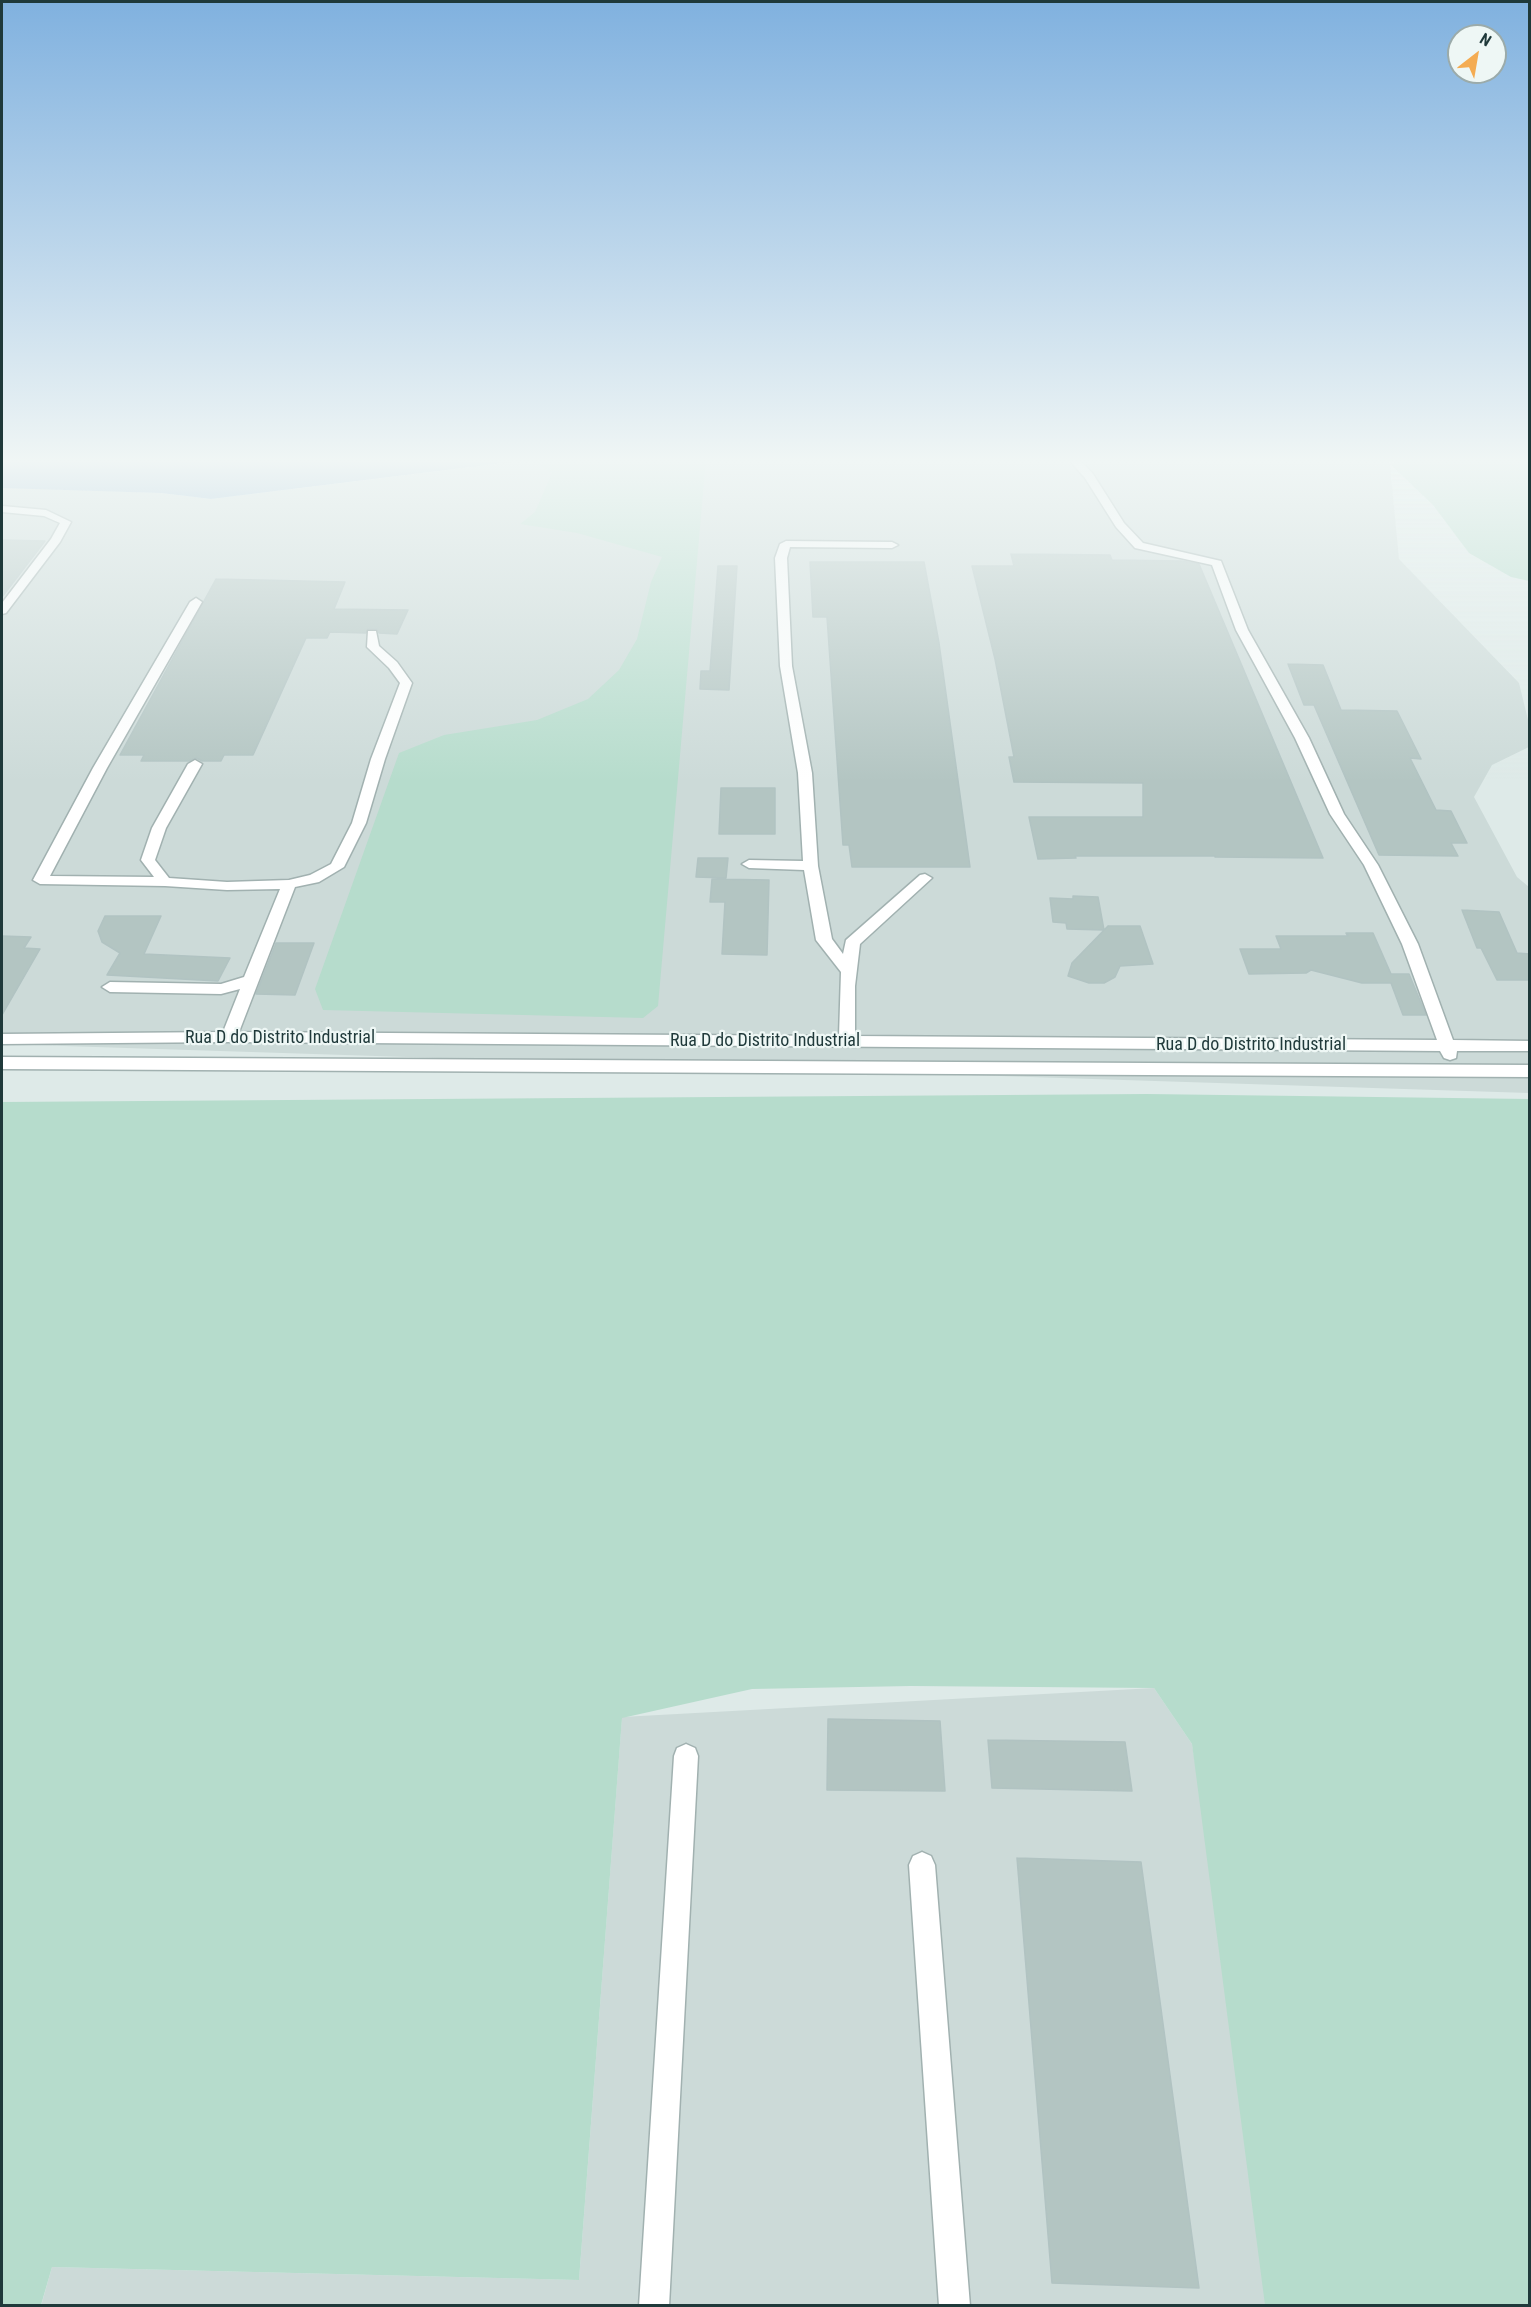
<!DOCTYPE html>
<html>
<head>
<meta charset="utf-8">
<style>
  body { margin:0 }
  #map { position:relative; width:1531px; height:2307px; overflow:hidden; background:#deeae8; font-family:"Roboto Condensed",sans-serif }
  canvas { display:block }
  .frame { position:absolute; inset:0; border:3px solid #1f393a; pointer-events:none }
  .north { position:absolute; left:1447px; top:24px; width:60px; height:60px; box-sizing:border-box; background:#eef7f5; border:2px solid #9babaa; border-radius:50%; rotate:31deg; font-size:16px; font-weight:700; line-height:24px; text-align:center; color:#1f393a }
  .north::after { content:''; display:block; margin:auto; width:21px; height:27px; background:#f4ac52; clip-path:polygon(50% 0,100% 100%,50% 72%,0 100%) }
</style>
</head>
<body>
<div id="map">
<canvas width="1531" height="2307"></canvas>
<div class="frame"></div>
<div class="north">N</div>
</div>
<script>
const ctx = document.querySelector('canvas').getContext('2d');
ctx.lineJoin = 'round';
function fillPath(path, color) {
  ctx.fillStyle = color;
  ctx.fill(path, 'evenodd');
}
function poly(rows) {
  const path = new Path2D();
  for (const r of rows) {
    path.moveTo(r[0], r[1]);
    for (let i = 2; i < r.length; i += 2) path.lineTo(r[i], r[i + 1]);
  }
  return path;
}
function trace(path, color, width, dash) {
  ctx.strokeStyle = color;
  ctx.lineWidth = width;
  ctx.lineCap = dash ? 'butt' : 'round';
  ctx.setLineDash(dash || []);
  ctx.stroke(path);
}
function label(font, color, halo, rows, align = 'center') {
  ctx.font = font + ' "Roboto Condensed",sans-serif';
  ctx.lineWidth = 4.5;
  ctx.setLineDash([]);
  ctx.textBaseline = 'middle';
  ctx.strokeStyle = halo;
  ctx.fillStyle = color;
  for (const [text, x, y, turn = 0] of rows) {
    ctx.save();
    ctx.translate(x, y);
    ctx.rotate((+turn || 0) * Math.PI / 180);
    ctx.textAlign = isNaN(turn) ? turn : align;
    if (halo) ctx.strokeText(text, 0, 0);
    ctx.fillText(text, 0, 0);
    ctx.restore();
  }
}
fillPath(poly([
  [537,459,1386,459,1390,464,1399,559,1519,683,1529,724,1529,747,1492,765,1474,797,1517,877,1529,887,1529,1093,2,1044,2,487,161,493,211,499],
  [1154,1688,1192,1744,1286,2305,41,2306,52,2267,579,2280,622,1717]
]), '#ccdad8');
fillPath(poly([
  [535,459,706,459,658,1006,643,1018,323,1010,315,989,399,753,444,735,537,720,588,699,619,670,637,639,651,582,662,557,577,533,520,524,535,512,552,473,532,460],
  [1403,459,1529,459,1529,581,1511,577,1469,553,1433,505,1390,464],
  [1147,1094,1529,1099,1529,2305,1265,2305,1192,1744,1154,1688,911,1686,752,1689,622,1718,579,2280,52,2267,41,2305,2,2305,2,1102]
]), '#b6dccc');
fillPath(poly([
  [2,459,535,459,211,499,161,493,2,488]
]), '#84add1');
const building = poly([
  [2,540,45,541,2,597,2,540],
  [1011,554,1110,555,1112,560,1182,561,1199,564,1323,858,1215,857,1215,856,1075,856,1076,858,1038,859,1029,817,1143,817,1143,783,1014,782,1009,757,1014,757,995,659,972,566,1014,566,1011,554],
  [810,562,924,562,939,643,970,867,852,867,849,845,843,845,827,617,813,617,810,562],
  [718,566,737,566,729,690,700,689,701,671,710,671,718,566],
  [216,579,345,582,334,609,408,610,397,634,379,633,377,629,368,629,366,633,330,632,327,638,306,638,253,755,224,755,221,761,202,761,196,758,189,761,141,761,144,755,120,755,216,579],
  [1288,664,1323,665,1341,710,1397,711,1421,759,1410,758,1436,810,1451,811,1467,843,1451,843,1458,856,1379,855,1314,705,1304,705,1288,664],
  [721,788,775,788,775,834,719,834,721,788],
  [698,858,728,858,726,878,696,877,698,858],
  [712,879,769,880,767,955,722,954,725,902,710,902,712,879],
  [1073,896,1098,897,1104,930,1067,929,1066,923,1053,922,1050,898,1073,899,1073,896],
  [1462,910,1499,912,1517,953,1530,954,1530,980,1497,980,1481,948,1477,948,1462,910],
  [105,916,161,916,144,954,230,958,218,981,107,975,120,953,102,942,98,931,105,916],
  [1108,926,1140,926,1153,964,1120,966,1115,977,1104,983,1089,983,1068,976,1072,963,1108,926],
  [1346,933,1373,933,1391,974,1409,974,1426,1015,1403,1015,1391,983,1362,983,1311,970,1306,973,1249,974,1240,949,1281,949,1276,936,1348,936,1346,933],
  [2,936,31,937,24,948,40,949,2,1015,2,936],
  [276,943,314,943,295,995,256,994,276,943],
  [828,1719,940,1721,945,1791,827,1790,828,1719],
  [988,1740,1125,1742,1132,1791,992,1788,988,1740],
  [1017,1858,1141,1862,1199,2288,1052,2283,1017,1858]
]);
fillPath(building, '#b3c5c2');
trace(building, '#b1c3c2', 1.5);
const minor = poly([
  [1068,459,1079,459,1093,474,1124,523,1143,543,1221,561,1248,630,1309,738,1344,814,1378,865,1418,944,1453,1040,1530,1041,1530,1051,1457,1051,1456,1058,1450,1060,1444,1058,1440,1051,229,1042,2,1044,2,1034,223,1032,240,989,221,994,110,992,102,987,110,982,221,984,244,977,280,889,227,890,165,886,40,884,33,880,93,768,190,602,196,598,202,602,107,768,50,876,154,877,141,860,152,828,188,764,195,760,202,764,166,828,155,860,169,878,227,882,289,880,310,875,331,864,352,823,371,759,400,683,389,668,367,647,368,631,376,631,379,646,397,662,412,683,385,759,366,823,344,867,319,882,295,887,239,1032,839,1036,841,972,816,940,804,870,749,868,742,864,749,860,803,861,798,773,780,666,775,558,780,544,786,541,892,542,898,545,892,548,790,547,787,558,792,666,812,773,818,866,832,939,843,954,846,940,920,875,925,874,932,878,860,944,855,986,855,1036,1437,1040,1402,944,1364,865,1330,814,1295,738,1236,630,1212,565,1135,548,1116,527,1085,478,1068,459],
  [2,506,46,510,71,522,60,542,6,613,2,614,2,603,51,539,60,523,44,516,2,512,2,506],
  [2,1057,1530,1065,1530,1077,2,1069,2,1057],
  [686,1744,695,1748,698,1756,669,2306,639,2306,674,1756,677,1748,686,1744],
  [922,1852,931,1856,935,1865,970,2306,939,2306,909,1865,913,1856,922,1852]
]);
trace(minor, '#a1b1b0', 3);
fillPath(minor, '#fff');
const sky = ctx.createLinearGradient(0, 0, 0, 782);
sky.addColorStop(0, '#80b1df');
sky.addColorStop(0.59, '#f0f6f5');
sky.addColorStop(1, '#f0f6f500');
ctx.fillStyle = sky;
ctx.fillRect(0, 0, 1531, 782);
label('18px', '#1f393a', '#eef7f5', [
  ["Rua D do Distrito Industrial",280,1038],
  ["Rua D do Distrito Industrial",765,1041],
  ["Rua D do Distrito Industrial",1251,1045]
]);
</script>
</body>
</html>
